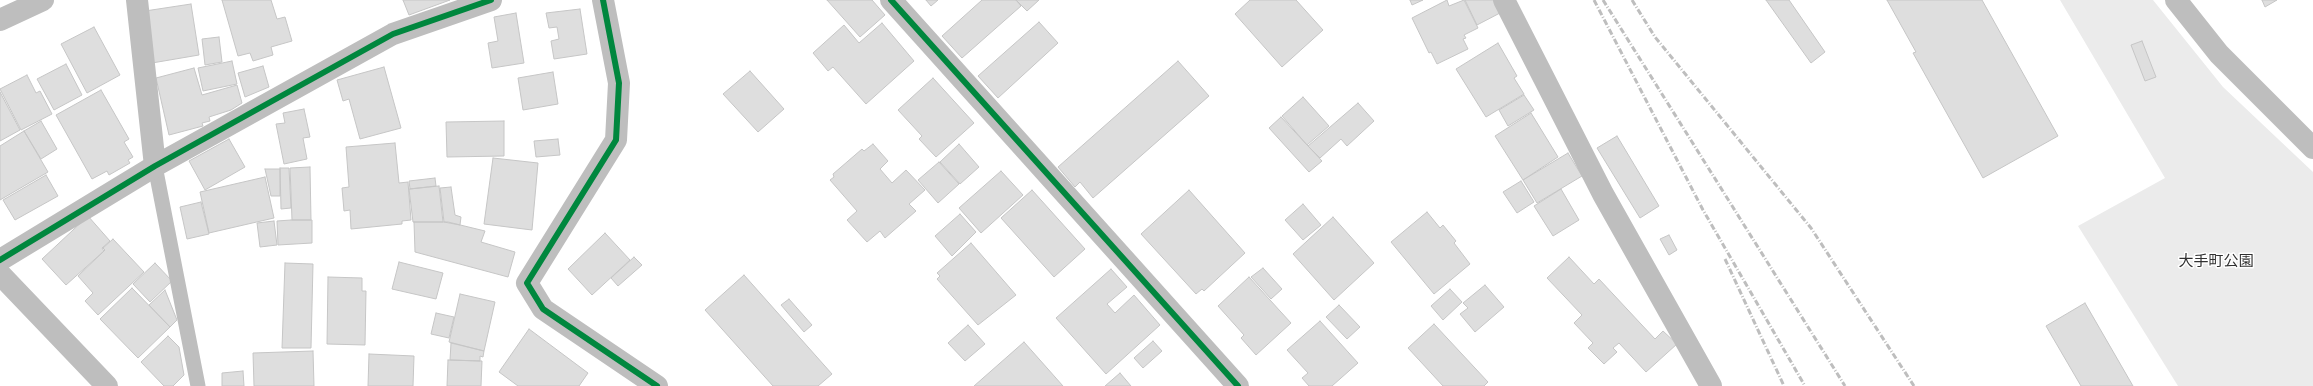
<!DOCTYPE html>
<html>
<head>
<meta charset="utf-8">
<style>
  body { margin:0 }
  canvas { display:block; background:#fff }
</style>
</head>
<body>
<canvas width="2313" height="386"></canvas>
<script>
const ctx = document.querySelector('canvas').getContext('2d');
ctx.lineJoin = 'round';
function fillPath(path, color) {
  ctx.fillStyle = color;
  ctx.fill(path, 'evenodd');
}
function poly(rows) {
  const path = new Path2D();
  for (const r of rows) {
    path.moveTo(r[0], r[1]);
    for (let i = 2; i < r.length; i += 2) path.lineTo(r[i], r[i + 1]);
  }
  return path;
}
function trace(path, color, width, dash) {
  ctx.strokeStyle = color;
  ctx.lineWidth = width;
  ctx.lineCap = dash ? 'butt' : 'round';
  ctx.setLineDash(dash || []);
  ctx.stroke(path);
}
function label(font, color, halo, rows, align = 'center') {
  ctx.font = font + ' Cabin,"Noto Sans JP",sans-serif';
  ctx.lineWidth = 3;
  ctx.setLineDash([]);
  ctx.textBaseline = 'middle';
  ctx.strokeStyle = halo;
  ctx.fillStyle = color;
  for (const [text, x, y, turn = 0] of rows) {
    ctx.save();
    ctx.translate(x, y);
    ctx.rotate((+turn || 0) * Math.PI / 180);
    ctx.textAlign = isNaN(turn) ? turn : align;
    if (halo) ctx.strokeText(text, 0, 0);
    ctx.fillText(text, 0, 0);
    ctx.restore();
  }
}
fillPath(poly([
  [2060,0,2153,0,2223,87,2313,172,2313,386,2178,386,2078,226,2165,178]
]), '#ebebeb');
const building = poly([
  [222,0,271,0,277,19,285,17,292,41,271,47,273,55,253,61,250,53,238,56,222,0],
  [403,0,450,0,409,15,403,0],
  [827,0,872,0,885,15,860,37,827,0],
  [926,0,938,0,931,6,926,0],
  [982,0,1016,0,1021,6,962,58,942,36,982,0],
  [1016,0,1039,0,1027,11,1016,0],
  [1250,0,1296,0,1323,30,1282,67,1235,14,1250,0],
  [1410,0,1423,0,1412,5,1410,0],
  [1447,0,1449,6,1464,0,1478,28,1464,35,1466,38,1463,39,1468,49,1437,64,1431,52,1429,53,1412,18,1447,0],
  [1465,0,1494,0,1500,13,1477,25,1465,0],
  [1766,0,1789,0,1825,52,1811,63,1766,0],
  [1887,0,1982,0,2058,136,1983,178,1913,53,1916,52,1887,0],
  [2262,0,2277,0,2265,7,2262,0],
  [191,4,199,55,152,63,145,11,191,4],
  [580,9,587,54,554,59,551,41,559,39,557,27,549,28,546,13,580,9],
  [516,13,524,63,492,68,488,43,498,41,494,17,516,13],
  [1039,22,1058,43,998,98,978,76,1039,22],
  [882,23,914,61,866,104,833,67,828,71,813,53,844,25,859,43,882,23],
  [94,27,120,75,87,93,61,44,94,27],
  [219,37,222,62,205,65,202,39,219,37],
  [2142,41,2156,77,2145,81,2131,45,2142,41],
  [1498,43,1517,76,1514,78,1524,94,1486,117,1456,69,1498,43],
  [232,61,237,84,203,91,198,68,232,61],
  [1178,61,1209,96,1093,198,1080,182,1075,187,1058,167,1178,61],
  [66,64,82,95,54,110,37,79,66,64],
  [263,66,269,87,245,97,238,73,263,66],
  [384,67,401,128,360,139,349,99,343,101,337,80,384,67],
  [194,68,202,95,237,85,242,103,231,110,209,117,210,121,202,123,203,126,169,135,156,78,194,68],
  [750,71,784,109,758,132,723,94,750,71],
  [553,72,558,104,523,110,518,78,553,72],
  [27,75,36,93,40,91,52,114,21,130,0,89,27,75],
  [933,78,974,123,936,157,919,139,922,136,898,110,933,78],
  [101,90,129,139,124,142,133,157,128,160,130,163,109,175,107,171,92,179,56,115,101,90],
  [0,92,20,130,0,141,0,92],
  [1524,95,1534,110,1508,126,1499,110,1524,95],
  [1303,97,1329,126,1307,145,1282,116,1303,97],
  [1358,103,1374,121,1347,146,1341,139,1320,158,1308,146,1358,103],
  [304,109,310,137,303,138,307,159,284,164,276,124,285,123,283,113,304,109],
  [1531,113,1558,157,1523,180,1495,136,1531,113],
  [1281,117,1322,161,1309,172,1269,128,1281,117],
  [41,121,57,149,41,159,24,131,41,121],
  [504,121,504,156,447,157,446,122,504,121],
  [24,131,48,172,0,200,0,146,24,131],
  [1617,136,1659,206,1640,218,1597,148,1617,136],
  [229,139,245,167,205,190,189,161,229,139],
  [558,139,560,155,536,157,534,141,558,139],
  [395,143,399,183,408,182,411,220,402,221,402,224,351,229,350,210,344,211,342,188,349,187,346,147,395,143],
  [873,144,888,161,880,169,892,183,906,170,925,190,909,204,916,211,885,238,880,231,867,242,847,220,857,211,830,180,834,177,833,174,862,149,864,151,873,144],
  [959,144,979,167,960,184,940,162,959,144],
  [1568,153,1582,176,1537,203,1523,180,1568,153],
  [493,158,538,163,532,230,484,224,493,158],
  [939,162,959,184,938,203,918,180,939,162],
  [310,167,311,220,292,220,290,168,310,167],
  [280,168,289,168,291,208,281,209,280,168],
  [265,169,280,169,280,196,271,196,265,169],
  [1001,171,1023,195,981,233,959,208,1001,171],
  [46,175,58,196,15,220,3,200,46,175],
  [265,177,274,218,209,233,200,192,265,177],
  [435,178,436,186,410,189,409,181,435,178],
  [1521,181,1534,202,1517,213,1503,192,1521,181],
  [439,186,443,222,413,222,409,189,439,186],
  [451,187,455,215,461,217,460,225,444,222,440,188,451,187],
  [1561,189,1579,220,1553,236,1534,206,1561,189],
  [1032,190,1085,249,1054,277,1001,218,1032,190],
  [1189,190,1245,253,1204,291,1202,289,1196,294,1141,234,1189,190],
  [201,202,209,234,187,239,180,207,201,202],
  [1303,204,1321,225,1303,240,1285,220,1303,204],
  [1427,212,1440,228,1443,225,1456,241,1454,243,1470,264,1434,294,1391,242,1427,212],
  [960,214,976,232,952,256,935,236,960,214],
  [88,216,110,241,102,248,104,251,66,285,42,259,88,216],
  [1333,217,1374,263,1334,300,1293,254,1333,217],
  [291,220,312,220,312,243,278,245,277,221,291,220],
  [274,221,277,245,260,247,257,223,274,221],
  [414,222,448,222,485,231,481,242,515,252,508,277,415,252,414,222],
  [605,233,630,260,592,295,568,269,605,233],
  [1669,235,1677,250,1669,255,1660,239,1669,235],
  [113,239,144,272,98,315,85,301,93,293,78,276,105,250,103,248,113,239],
  [971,243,1016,295,978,325,937,279,940,276,937,273,971,243],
  [634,257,642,265,618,286,611,278,634,257],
  [1569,257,1594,284,1599,279,1655,339,1663,331,1677,344,1646,372,1619,343,1613,348,1617,352,1604,364,1588,348,1593,343,1574,323,1582,315,1547,278,1569,257],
  [399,262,443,273,436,299,392,289,399,262],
  [155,263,172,281,150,302,133,284,155,263],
  [285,263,313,264,311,348,282,348,285,263],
  [1263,268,1282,289,1271,299,1251,277,1263,268],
  [1111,269,1127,287,1107,304,1115,313,1134,295,1160,325,1106,374,1056,318,1111,269],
  [744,275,832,374,818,386,773,386,705,310,744,275],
  [328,277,362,278,362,291,366,291,365,345,327,344,328,277],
  [1249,277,1291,323,1256,355,1241,338,1244,335,1218,306,1249,277],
  [1485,285,1504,307,1475,332,1460,314,1468,308,1463,303,1485,285],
  [132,288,170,327,138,358,100,319,132,288],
  [1450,289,1462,302,1443,320,1431,306,1450,289],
  [165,290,177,320,170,327,149,305,165,290],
  [460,294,495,302,484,351,449,342,460,294],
  [789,299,812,325,804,332,781,305,789,299],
  [2085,303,2133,386,2081,386,2046,326,2085,303],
  [1339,305,1360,327,1347,339,1326,317,1339,305],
  [436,313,454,317,449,338,431,334,436,313],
  [1320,321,1358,363,1332,386,1309,386,1302,378,1308,373,1287,350,1320,321],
  [1434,324,1488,382,1484,386,1443,386,1408,348,1434,324],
  [968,325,985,344,965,361,948,343,968,325],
  [529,329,588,373,579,386,518,386,499,372,529,329],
  [168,336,179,347,184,375,173,386,164,386,141,362,168,336],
  [1153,341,1162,351,1143,368,1134,358,1153,341],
  [1024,342,1063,386,974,386,1024,342],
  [451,343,484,351,483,357,480,356,480,361,450,360,451,343],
  [313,351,314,386,254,386,253,353,313,351],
  [369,354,414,356,413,386,368,386,369,354],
  [448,360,482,361,481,386,447,386,448,360],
  [243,371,244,386,222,386,222,373,243,371],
  [1120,373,1131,386,1105,386,1120,373]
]);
fillPath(building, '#dedede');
trace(building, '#c6c6c6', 1);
trace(poly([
  [155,166,198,386]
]), '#bebebe', 15);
trace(poly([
  [137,0,155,166],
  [603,0,619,83,616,140,527,283,543,309,657,386],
  [891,0,1238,386],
  [1504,0,1603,194,1711,386],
  [0,260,155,166,393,34,491,0]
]), '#bebebe', 22);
trace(poly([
  [2176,0,2219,54,2313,148],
  [0,20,43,0],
  [0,274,107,386]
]), '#bebebe', 22);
trace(poly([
  [1594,0,1703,210,1805,386],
  [1603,0,1845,386],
  [1632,0,1655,37,1811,228,1914,386],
  [1725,259,1784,386]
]), '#bebebe', 3, [6, 2, 1, 2]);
trace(poly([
  [603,0,619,83,616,140,527,283,543,309,657,386],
  [891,0,1238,386],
  [0,260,155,166,393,34,491,0]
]), '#00873e', 6);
label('15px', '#313131', '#fff', [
  ["大手町公園",2216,262]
]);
</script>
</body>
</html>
